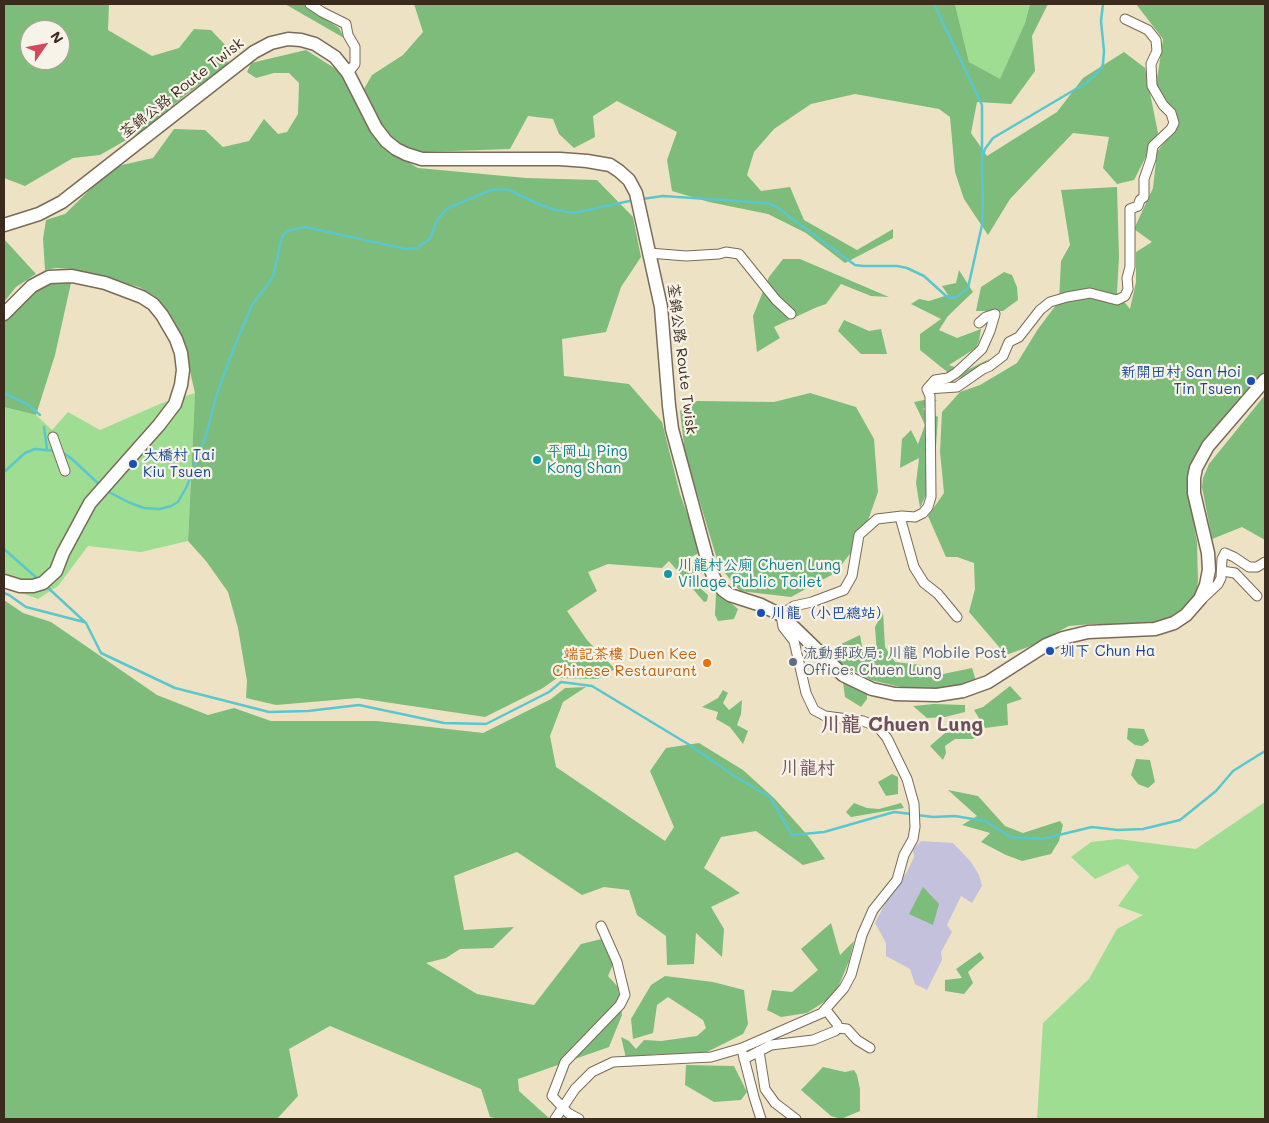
<!DOCTYPE html>
<html>
<head>
<meta charset="utf-8">
<style>
  body { margin:0 }
  #map { position:relative; width:1269px; height:1123px; overflow:hidden; background:#ede3c4; font-family:Mali,sans-serif }
  canvas { display:block }
  .frame { position:absolute; inset:0; border:5px solid #3b2a1e; pointer-events:none }
  .north { position:absolute; left:20px; top:20px; width:50px; height:50px; box-sizing:border-box; background:#f7f3e8; border:1px solid #aca397; border-radius:50%; rotate:57deg; font-size:14px; font-weight:700; line-height:20px; text-align:center; color:#3b2a1e }
  .north::after { content:''; display:block; margin:auto; width:18px; height:22px; background:#d1495b; clip-path:polygon(50% 0,100% 100%,50% 72%,0 100%) }
</style>
</head>
<body>
<div id="map">
<canvas width="1269" height="1123"></canvas>
<div class="frame"></div>
<div class="north">N</div>
</div>
<script>
const ctx = document.querySelector('canvas').getContext('2d');
ctx.lineJoin = 'round';
function fillPath(path, color) {
  ctx.fillStyle = color;
  ctx.fill(path, 'evenodd');
}
function poly(rows) {
  const path = new Path2D();
  for (const r of rows) {
    path.moveTo(r[0], r[1]);
    for (let i = 2; i < r.length; i += 2) path.lineTo(r[i], r[i + 1]);
  }
  return path;
}
function trace(path, color, width, dash) {
  ctx.strokeStyle = color;
  ctx.lineWidth = width;
  ctx.lineCap = dash ? 'butt' : 'round';
  ctx.setLineDash(dash || []);
  ctx.stroke(path);
}
function label(font, color, halo, rows, align = 'center') {
  ctx.font = font + ' Mali,"LXGW WenKai TC",sans-serif';
  ctx.lineWidth = 4.5;
  ctx.setLineDash([]);
  ctx.textBaseline = 'middle';
  ctx.strokeStyle = halo;
  ctx.fillStyle = color;
  for (const [text, x, y, turn = 0] of rows) {
    ctx.save();
    ctx.translate(x, y);
    ctx.rotate((+turn || 0) * Math.PI / 180);
    ctx.textAlign = isNaN(turn) ? turn : align;
    if (halo) ctx.strokeText(text, 0, 0);
    ctx.fillText(text, 0, 0);
    ctx.restore();
  }
}
fillPath(poly([
  [921,841,953,843,971,862,979,875,982,886,972,903,961,896,947,925,952,932,941,952,942,960,927,990,915,984,910,969,886,956,886,943,875,923,890,894,907,872,914,857,913,849]
]), '#c3c1db');
fillPath(poly([
  [955,4,1030,4,1025,23,1000,80,969,62],
  [195,393,188,541,141,552,88,546,58,586,38,599,13,590,4,581,4,407,36,415,52,430,68,412,100,430,162,403],
  [1265,802,1265,1119,1037,1119,1043,1023,1089,979,1117,929,1143,915,1118,906,1139,877,1128,864,1095,879,1071,857,1091,842,1118,839,1196,849]
]), '#9edd92');
fillPath(poly([
  [4,4,109,4,108,30,152,56,179,48,194,29,211,30,230,50,227,66,188,93,142,131,100,155,73,158,25,186,4,178],
  [30,30,60,30,60,60,30,60],
  [285,4,303,4,339,28,344,38],
  [414,4,955,4,969,62,1000,79,1025,23,1030,4,1048,4,1032,36,1035,71,1011,104,977,102,971,133,987,156,1057,112,1083,78,1124,52,1145,68,1158,133,1134,180,1117,184,1103,168,1109,137,1073,133,1010,199,988,235,964,199,955,172,950,117,939,109,855,94,811,104,774,129,754,152,747,175,761,191,790,187,804,220,857,250,893,229,893,238,845,263,806,233,768,214,709,202,672,191,667,160,677,132,617,101,593,116,595,137,574,148,559,134,553,119,528,116,510,149,423,152,399,144,391,137,382,125,364,89,372,75,403,55,423,32],
  [1136,4,1265,4,1265,374,1255,384,1189,474,1187,487,1197,542,1198,581,1196,596,1191,609,1161,622,1134,625,1092,624,1069,626,1031,646,1006,655,969,612,975,589,974,563,957,557,946,557,928,516,944,493,940,452,942,412,960,392,980,385,1017,363,1038,329,1059,301,1061,261,1070,245,1061,190,1117,187,1119,257,1117,293,1130,309,1136,282,1136,252,1152,242,1134,229,1153,188,1157,152,1178,124,1156,86,1163,39],
  [306,50,339,71,382,146,418,168,526,178,597,180,633,217,641,257,621,287,606,332,562,339,564,376,629,384,662,422,680,494,701,552,689,558,700,588,708,595,707,601,704,602,669,561,662,568,608,564,588,572,597,591,567,611,587,640,615,669,598,679,557,678,543,688,485,717,358,698,276,705,246,698,247,681,238,628,228,592,206,561,188,541,195,393,182,337,154,296,139,287,73,269,56,268,45,270,43,239,46,220,65,214,113,167,153,158,174,129,205,130,223,147,249,141,264,119,278,134,287,132,298,114,299,83,289,73,274,73,256,78,247,72,251,63],
  [4,239,36,274,16,287,4,302],
  [783,259,800,259,889,297,871,296,841,284,826,304,815,308,774,327,780,338,757,352,753,316,769,277],
  [959,270,973,292,948,316,939,330,957,338,981,329,979,341,976,348,949,365,965,371,989,359,977,372,956,379,920,350,920,334,941,319,911,304,919,299,929,301,948,295,942,286,956,283],
  [1004,272,1012,275,1017,287,1018,300,1003,311,976,311,981,287],
  [58,282,71,283,55,355,36,415,4,407,4,321,36,290,49,284],
  [844,320,869,331,881,329,887,354,861,354,838,331],
  [810,393,856,407,874,439,878,492,861,540,835,573,791,597,740,591,719,566,685,453,680,411,697,401,774,402],
  [1265,395,1265,540,1242,527,1212,539,1202,487,1203,478,1209,464],
  [924,400,937,400,923,409,938,417,934,477,920,508,916,483,919,458,900,468,902,439,911,430,918,444,925,425,914,402],
  [716,594,725,598,738,609,734,619,718,621,715,615],
  [4,600,23,613,51,622,157,695,208,715,234,708,271,721,377,721,483,733,551,699,565,688,586,687,563,702,550,736,556,767,665,841,674,827,650,771,666,748,699,743,743,770,775,799,810,838,825,859,803,865,756,831,721,837,704,868,740,893,711,907,724,929,722,957,696,933,694,964,667,965,666,936,637,915,629,890,604,887,582,895,517,852,454,876,464,930,514,927,493,948,460,949,446,958,426,963,477,994,534,1005,581,944,610,937,616,958,608,976,618,987,622,1015,609,1047,518,1079,519,1091,550,1119,500,1119,490,1117,481,1089,330,1026,289,1049,298,1096,277,1119,4,1119],
  [883,612,885,647,895,662,930,666,943,674,972,668,976,681,959,687,936,691,904,688,871,680,838,662,839,645,860,635,864,657,877,654,875,627],
  [843,682,867,692,867,699,861,707,845,697],
  [1010,686,1022,699,1007,704,1008,725,985,728,974,710,983,707],
  [723,690,728,693,723,703,729,710,742,700,741,714,737,725,748,731,743,744,730,727,716,719,718,712,702,707,718,698],
  [934,704,965,705,965,712,945,717,927,718,913,706],
  [1128,728,1144,729,1149,741,1142,746,1135,745,1127,739],
  [978,729,978,737,972,739,955,739,945,746,946,753,943,760,930,746,945,733],
  [1136,759,1150,760,1155,782,1148,788,1138,784,1131,775],
  [892,774,898,777,898,794,886,796,878,782],
  [948,790,978,796,1005,826,1023,833,1060,821,1063,825,1059,841,1051,854,1022,861,1006,855,981,842,990,833,962,825,977,816],
  [854,803,867,808,879,809,901,803,904,808,851,817,846,812],
  [923,887,939,904,933,925,909,914],
  [831,923,840,955,854,941,849,961,835,995,807,1013,781,1017,767,1010,772,990,792,992,818,970,801,949],
  [980,952,984,958,968,972,973,983,964,994,945,991,945,980,962,978,956,969],
  [665,976,713,982,744,990,748,1024,743,1034,701,1055,657,1054,626,1058,621,1037,629,1041,636,1049,644,1040,661,1041,697,1036,706,1028,703,1020,668,997,657,1005,653,1033,633,1039,631,1019,651,985],
  [686,1065,734,1066,747,1092,741,1100,714,1102,685,1085],
  [823,1067,845,1072,854,1070,857,1075,860,1089,860,1111,841,1119,831,1116,801,1090]
]), '#7ebc7c');
trace(poly([
  [934,4,982,105,982,154],
  [642,199,663,196,767,203,775,206,855,265,863,266,897,266,907,268,924,276,946,296,951,298,957,297,968,288,982,225,983,199,982,173,982,159,985,149,993,138,1086,83,1101,69,1103,64,1104,51,1101,21,1103,4],
  [4,393,27,404,40,415],
  [44,427,47,449],
  [62,452,72,459,101,486],
  [4,472,25,453,35,449,56,451],
  [107,491,128,502,144,508,160,509,171,506,178,502,187,486,206,435,217,394,233,350,252,305,273,277,281,241,284,234,290,230,305,227,406,249,417,248,430,239,437,220,448,208,491,190,506,189,541,205,556,210,574,213,634,200],
  [4,549,39,580],
  [45,585,86,623,101,653,175,688,269,712,308,711,359,705,444,723,486,724,549,692,561,682,592,686,688,744,736,777,770,797,792,835,824,832,894,812,912,814],
  [4,593,9,595,26,607,84,622],
  [917,815,933,817,955,816,985,821,1011,837,1042,839,1092,827,1118,830,1143,829,1180,820,1216,791,1233,771,1265,751]
]), '#5ac7ce', 2.5);
const street = poly([
  [310,4,322,12,346,24,348,35,355,47,355,64,348,73],
  [649,253,686,256,719,254,726,252,739,254,776,300,791,314],
  [927,389,957,387,983,369,990,366,1003,356,1009,342,1019,337,1040,310,1050,302,1067,297,1090,293,1117,300,1125,296,1128,289,1127,278,1130,267,1130,209,1138,206,1140,200,1144,197,1144,179,1151,159,1153,146,1171,129,1174,123,1171,113,1163,105,1152,86,1151,64,1157,51,1156,40,1148,30,1125,19],
  [53,437,65,471],
  [900,517,914,567,924,583,938,594,957,617],
  [1222,571,1235,573,1257,596],
  [1201,600,1218,584,1221,578,1222,559,1225,553,1234,557,1249,567,1257,567,1265,562],
  [838,1028,847,1029,857,1040,870,1048],
  [759,1051,765,1089,775,1103,796,1119],
  [743,1054,754,1097,761,1119],
  [744,1059,771,1045,813,1040,835,1031,838,1028,837,1024,826,1010],
  [555,1119,575,1089,592,1072,613,1062,711,1057,742,1048,822,1013,844,988,851,975,862,935,873,910,897,880,904,855,913,839,915,827,914,804,907,779,887,738,878,727,863,721,825,716,814,710,806,693,794,641,783,627,781,615,794,606,812,602,844,590,852,576,859,535,877,519,902,516,915,517,923,513,928,507,931,497,930,396,927,389,935,380,948,378,956,373,982,349,990,331,995,314,986,317,979,323],
  [579,1119,568,1113,552,1096,565,1062,620,1005,625,995,617,962,601,926]
]);
const secondary = poly([
  [4,225,39,214,62,202,254,52,271,43,288,39,301,40,315,44,335,57,348,73,376,128,386,141,396,149,406,154,422,159,560,159,587,161,610,165,619,171,629,180,636,193,661,307,669,406,672,429,709,566,715,580,723,590,730,595,761,605,781,615,843,675,872,689,895,694,937,695,963,691,988,682,1046,645,1063,638,1088,632,1155,629,1174,623,1186,615,1200,599,1206,585,1209,570,1208,553,1194,493,1194,478,1196,468,1208,446,1265,380],
  [4,314,32,286,49,277,72,276,105,283,142,297,153,304,162,315,176,339,181,353,183,370,181,385,175,404,159,425,90,503,63,553,56,571,43,583,33,586,20,586,4,581]
]);
trace(street, '#796b58', 11);
trace(secondary, '#796b58', 15);
trace(street, '#fff', 9);
trace(secondary, '#fff', 12);
for (const [x, y, r, color] of [
  [1251,381,5,"#1a4fb4"],
  [537,460,5,"#0f9aa8"],
  [133,464,5,"#1a4fb4"],
  [668,574,5,"#0f9aa8"],
  [761,613,5,"#1a4fb4"],
  [1050,651,5,"#1a4fb4"],
  [793,662,5,"#5c6f8a"],
  [707,663,5,"#e8710a"]
]) {
  const dot = new Path2D();
  dot.arc(x, y, r, 0, 2 * Math.PI);
  ctx.fillStyle = color;
  ctx.fill(dot);
  trace(dot, '#f7f3e8', 2);
}
label('15px', '#3b2a1e', '#f7f3e8', [
  ["荃錦公路 Route Twisk",182,88,-38],
  ["荃錦公路 Route Twisk",682,359,83]
]);
label('15px', '#164399', '#f7f3e8', [
  ["新開田村 San Hoi",1241,372,"right"],
  ["Tin Tsuen",1241,389,"right"],
  ["大橋村 Tai",143,455],
  ["Kiu Tsuen",143,472],
  ["川龍（小巴總站）",771,613],
  ["圳下 Chun Ha",1060,651]
], 'left');
label('15px', '#0d838f', '#f7f3e8', [
  ["平岡山 Ping",547,451],
  ["Kong Shan",547,468],
  ["川龍村公廁 Chuen Lung",678,565],
  ["Village Public Toilet",678,582]
], 'left');
label('15px', '#4e5e75', '#f7f3e8', [
  ["流動郵政局: 川龍 Mobile Post",803,653],
  ["Office: Chuen Lung",803,670]
], 'left');
label('15px', '#c56008', '#f7f3e8', [
  ["端記茶樓 Duen Kee",697,654],
  ["Chinese Restaurant",697,671]
], 'right');
label('18px', '#6d4f58', '#f7f3e8', [
  ["川龍村",808,768]
]);
label('bold 20px', '#6d4f58', '#f7f3e8', [
  ["川龍 Chuen Lung",902,725]
]);
</script>
</body>
</html>
